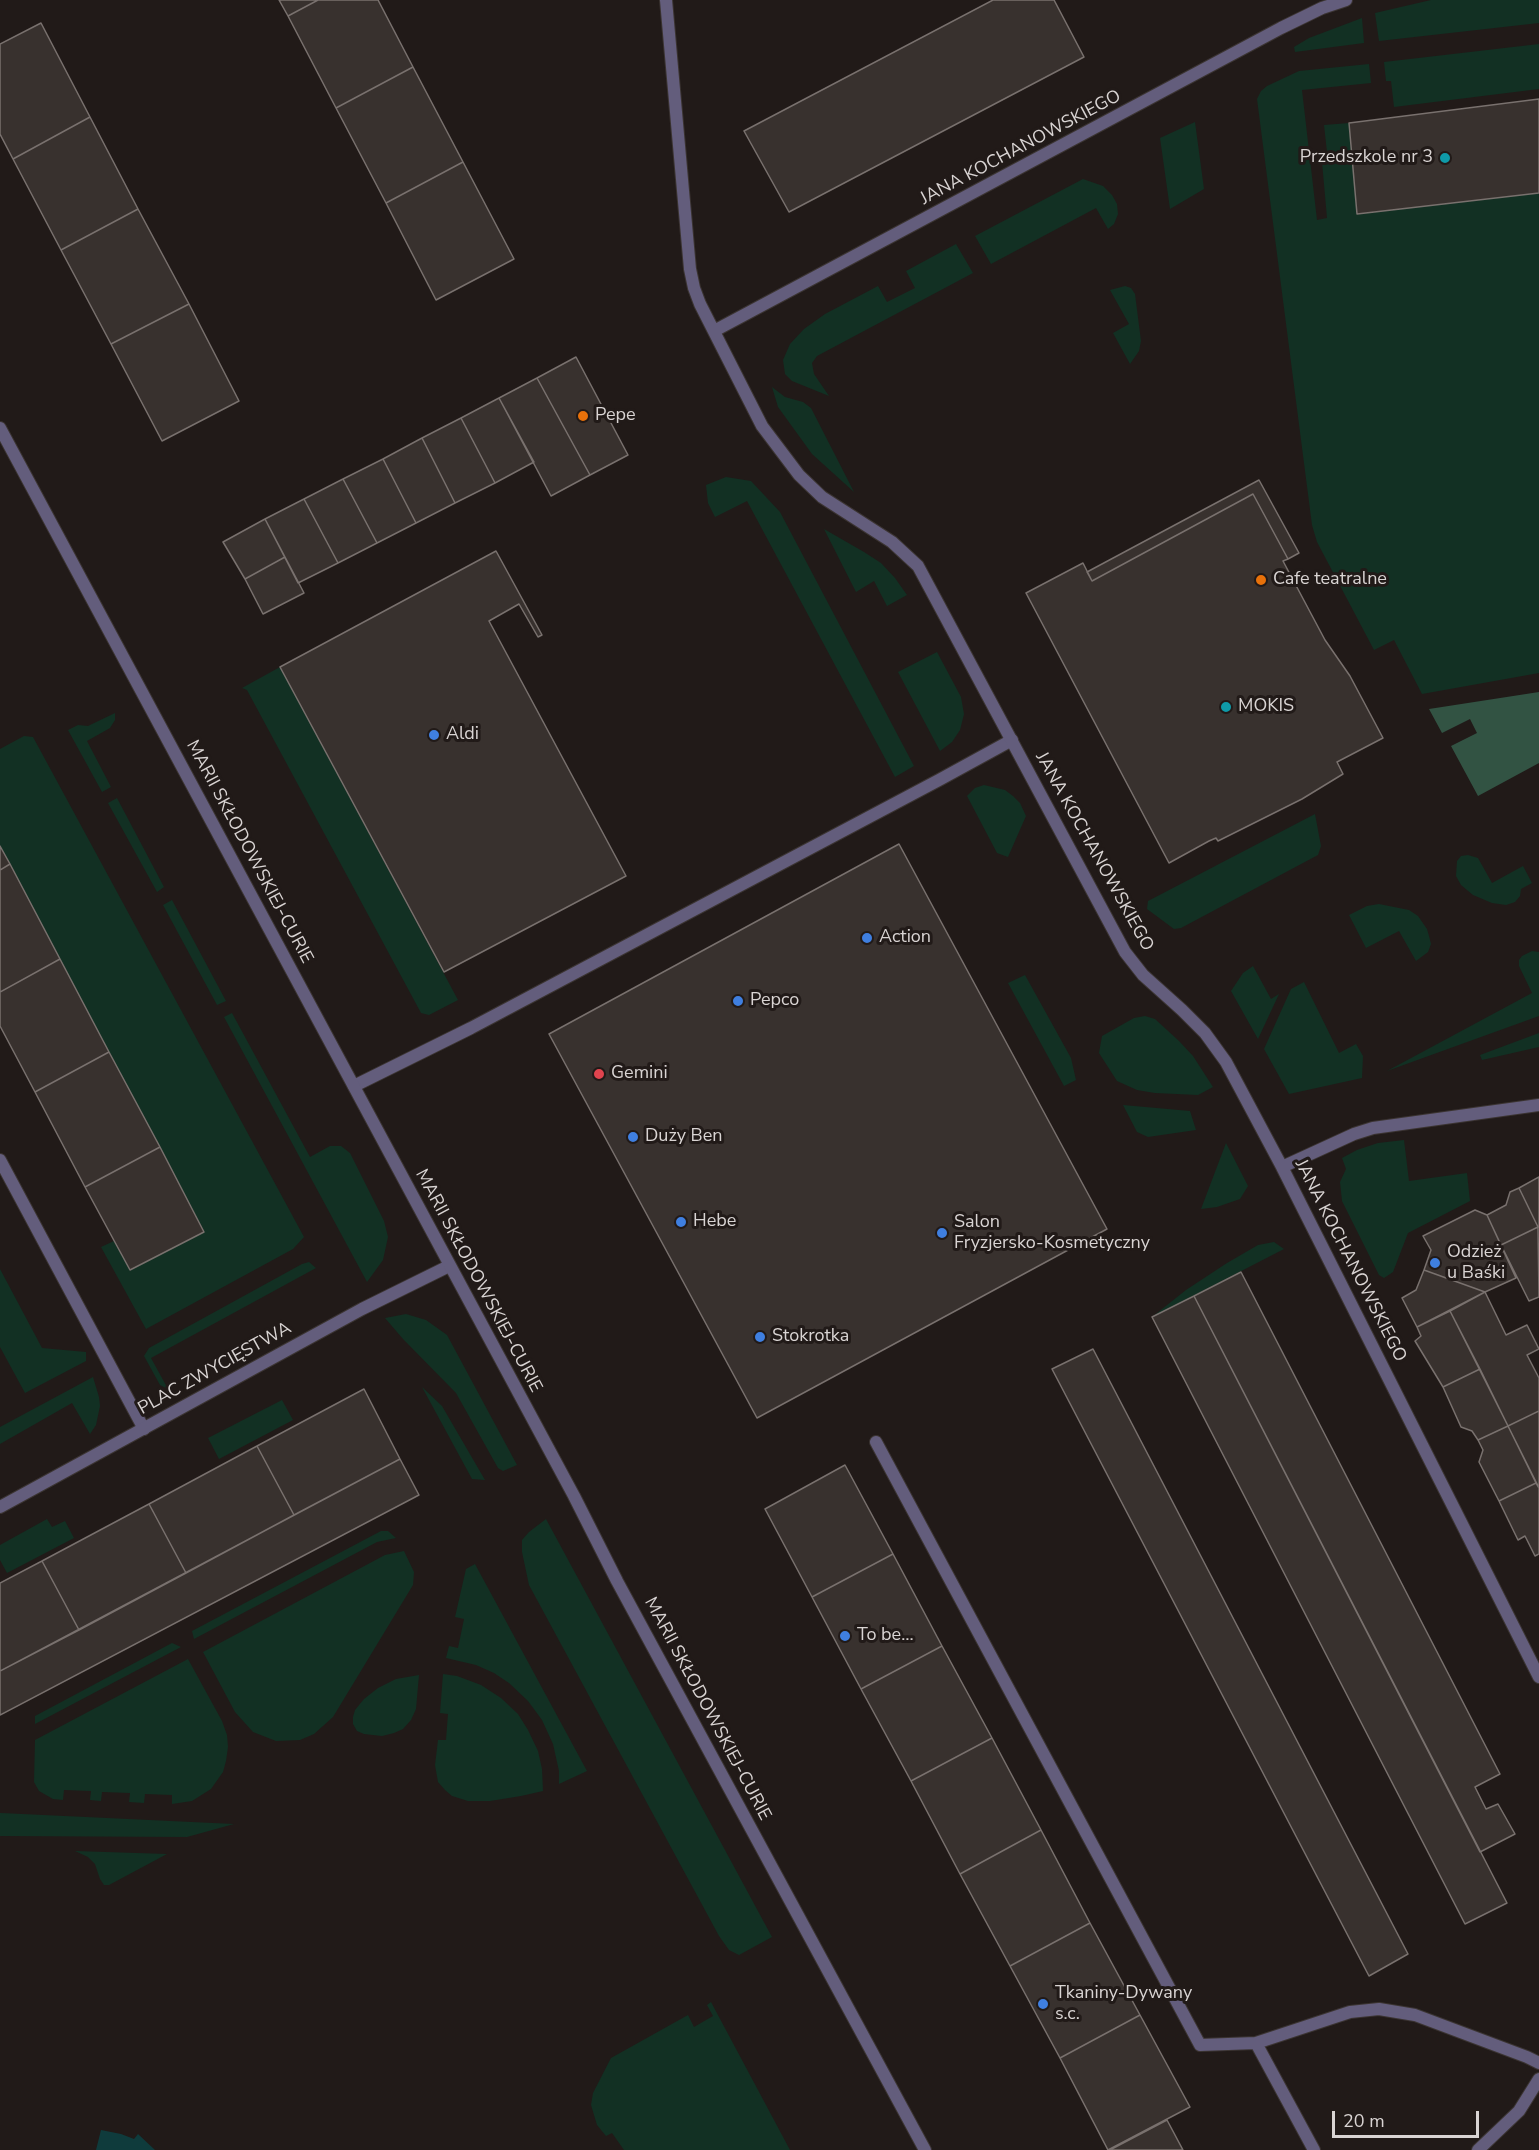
<!DOCTYPE html>
<html>
<head>
<meta charset="utf-8">
<style>
  body { margin:0 }
  #map { position:relative; width:1539px; height:2150px; overflow:hidden; background:#211a18; font-family:"Nunito Sans",sans-serif }
  canvas { display:block }
  .scale { position:absolute; left:1332px; top:2111px; width:147px; height:27px; box-sizing:border-box; border:3px solid #d9d4d3; border-top:0; padding-left:8px; font-size:18px; line-height:21px; white-space:nowrap; color:#d9d4d3; -webkit-text-stroke:4px #211a18; paint-order:stroke }
</style>
</head>
<body>
<div id="map">
<canvas width="1539" height="2150"></canvas>
<div class="scale">20 m</div>
</div>
<script>
const ctx = document.querySelector('canvas').getContext('2d');
ctx.lineJoin = 'round';
function fillPath(path, color) {
  ctx.fillStyle = color;
  ctx.fill(path, 'evenodd');
}
function poly(rows) {
  const path = new Path2D();
  for (const r of rows) {
    path.moveTo(r[0], r[1]);
    for (let i = 2; i < r.length; i += 2) path.lineTo(r[i], r[i + 1]);
  }
  return path;
}
function trace(path, color, width, dash) {
  ctx.strokeStyle = color;
  ctx.lineWidth = width;
  ctx.lineCap = dash ? 'butt' : 'round';
  ctx.setLineDash(dash || []);
  ctx.stroke(path);
}
function label(font, color, halo, rows, align = 'center') {
  ctx.font = font + ' "Nunito Sans",sans-serif';
  ctx.lineWidth = 6;
  ctx.setLineDash([]);
  ctx.textBaseline = 'middle';
  ctx.strokeStyle = halo;
  ctx.fillStyle = color;
  for (const [text, x, y, turn = 0] of rows) {
    ctx.save();
    ctx.translate(x, y);
    ctx.rotate((+turn || 0) * Math.PI / 180);
    ctx.textAlign = isNaN(turn) ? turn : align;
    if (halo) ctx.strokeText(text, 0, 0);
    ctx.fillText(text, 0, 0);
    ctx.restore();
  }
}
fillPath(poly([
  [1431,0,1539,0,1539,23,1379,41,1375,13],
  [1362,18,1364,43,1295,52,1294,47,1309,38],
  [1539,44,1539,89,1394,107,1391,81,1386,81,1384,62],
  [1369,64,1371,83,1302,90,1317,220,1327,218,1322,162,1328,161,1324,125,1349,123,1357,214,1539,193,1539,673,1422,694,1394,640,1374,650,1317,542,1312,525,1257,99,1261,91,1267,86,1299,71],
  [1195,122,1204,189,1170,209,1160,138],
  [1083,179,1103,186,1112,195,1117,204,1118,214,1114,224,1108,229,1096,208,991,264,975,236],
  [956,244,973,273,817,356,812,363,814,374,829,396,792,381,785,374,783,360,790,344,804,329,825,314,878,286,887,302,915,288,906,271],
  [1125,286,1131,288,1135,294,1141,341,1139,351,1130,364,1113,333,1129,324,1110,290],
  [772,387,785,397,803,402,811,408,854,492,812,454,778,407],
  [726,477,751,481,780,512,914,766,895,777,747,501,715,517,708,503,706,485],
  [824,529,864,552,881,563,895,578,907,595,887,606,874,581,856,592],
  [937,652,961,697,964,714,960,730,952,742,940,751,898,672],
  [280,667,458,1000,429,1015,421,1013,247,690,242,688],
  [115,713,115,720,110,728,87,741,111,787,102,792,68,730,78,725,88,726],
  [24,736,33,737,304,1237,293,1249,146,1329,101,1247,114,1241,130,1270,204,1231,0,846,0,749],
  [984,785,1005,790,1013,796,1020,803,1026,816,1008,857,997,853,967,796,975,788],
  [117,798,164,887,157,892,108,803],
  [1315,814,1321,846,1318,855,1181,928,1174,929,1147,909,1148,901],
  [1468,855,1478,858,1492,883,1523,866,1532,883,1521,889,1520,896,1515,902,1506,905,1492,903,1473,895,1461,885,1456,876,1457,861,1461,856],
  [172,900,226,1001,217,1005,163,905],
  [1379,904,1409,910,1418,916,1427,929,1429,936,1431,944,1428,952,1416,961,1399,931,1366,948,1349,915,1367,906],
  [1532,951,1539,952,1539,1016,1387,1071,1532,993,1519,966,1519,960,1522,956],
  [1253,966,1271,999,1279,994,1258,1039,1231,991,1243,973],
  [1025,975,1071,1058,1076,1080,1064,1086,1008,983],
  [1304,982,1339,1053,1356,1044,1363,1056,1362,1078,1289,1094,1264,1049,1291,989],
  [232,1013,310,1157,330,1146,341,1146,350,1153,384,1221,388,1237,383,1260,367,1282,224,1017],
  [1145,1016,1155,1019,1179,1041,1193,1056,1213,1087,1198,1095,1155,1093,1137,1090,1117,1081,1099,1053,1102,1036,1134,1018],
  [1539,1033,1539,1047,1482,1060,1480,1055],
  [1123,1105,1190,1111,1196,1130,1148,1137,1137,1132],
  [1404,1140,1409,1181,1467,1173,1470,1201,1408,1233,1393,1272,1384,1278,1379,1275,1342,1201,1340,1182,1346,1169,1342,1158,1357,1150,1378,1143],
  [1226,1143,1248,1186,1240,1199,1217,1207,1201,1209],
  [1274,1242,1284,1249,1152,1317,1186,1290,1227,1263,1258,1245],
  [309,1262,316,1268,151,1358,168,1389,160,1385,144,1356,149,1348,302,1264],
  [0,1269,42,1348,86,1352,86,1361,25,1393,0,1347],
  [406,1314,426,1320,447,1335,517,1465,503,1471,498,1468,456,1393,403,1339,385,1318],
  [93,1377,99,1397,100,1406,96,1425,90,1434,72,1403,0,1444,0,1427],
  [422,1387,442,1406,485,1480,472,1479],
  [282,1400,293,1420,219,1459,208,1438],
  [47,1519,52,1527,65,1521,74,1538,7,1573,0,1560,0,1545],
  [546,1519,772,1937,739,1955,729,1950,719,1936,529,1585,522,1552,522,1540,529,1532],
  [381,1531,388,1531,396,1538,377,1542,194,1639,192,1631],
  [404,1551,414,1572,413,1585,333,1717,314,1734,300,1740,276,1741,253,1732,235,1712,203,1652,385,1555],
  [475,1564,587,1771,559,1784,559,1771,553,1744,542,1720,528,1701,509,1683,494,1673,476,1665,446,1658,449,1646,458,1648,464,1619,455,1617,466,1569],
  [172,1643,181,1647,35,1724,35,1716],
  [188,1659,222,1721,227,1735,228,1747,226,1761,223,1772,211,1789,192,1801,172,1804,172,1795,145,1794,144,1803,129,1802,130,1793,102,1792,101,1801,90,1800,91,1791,64,1790,63,1800,53,1799,39,1791,34,1782,35,1740],
  [443,1674,457,1676,481,1685,501,1698,518,1714,528,1730,538,1751,542,1769,543,1791,521,1796,490,1801,468,1801,452,1796,445,1790,438,1782,435,1765,438,1740,446,1740,448,1714,440,1713],
  [419,1675,416,1709,411,1720,403,1729,394,1733,382,1736,364,1734,357,1731,353,1724,353,1717,355,1710,364,1699,378,1688,396,1679],
  [0,1813,1,1813,234,1824,187,1837,0,1836],
  [75,1851,167,1854,109,1885,104,1885,100,1879,95,1864,88,1857],
  [711,2002,790,2150,624,2150,612,2133,606,2136,597,2125,591,2105,593,2093,611,2058,688,2015,694,2027,713,2016,707,2005]
]), '#123023');
fillPath(poly([
  [1539,692,1539,763,1478,796,1451,746,1477,733,1470,719,1442,733,1429,709]
]), '#325343');
fillPath(poly([
  [101,2130,121,2134,134,2139,138,2134,155,2150,96,2150]
]), '#0f3b3c');
const building = poly([
  [279,0,318,0,288,16,279,0],
  [318,0,378,0,413,67,336,108,288,16,318,0],
  [993,0,1054,0,1084,57,789,212,744,131,993,0],
  [41,23,90,117,13,159,0,134,0,44,41,23],
  [413,67,463,162,386,203,336,108,413,67],
  [1539,99,1539,193,1357,214,1349,123,1539,99],
  [90,117,138,209,61,250,13,159,90,117],
  [463,162,514,259,436,300,386,203,463,162],
  [138,209,189,304,111,344,61,250,138,209],
  [189,304,239,401,162,441,111,344,189,304],
  [576,357,628,455,590,475,537,378,576,357],
  [537,378,590,475,551,496,499,398,537,378],
  [499,398,534,462,495,483,461,418,499,398],
  [461,418,495,483,455,503,422,438,461,418],
  [422,438,455,503,416,523,383,459,422,438],
  [383,459,416,523,377,543,343,479,383,459],
  [343,479,377,543,338,563,304,499,343,479],
  [1259,480,1299,553,1288,559,1253,494,1092,581,1087,572,1259,480],
  [1253,494,1288,559,1283,561,1325,640,1350,676,1383,738,1337,762,1343,774,1302,799,1218,841,1216,838,1209,841,1169,863,1026,593,1083,563,1092,581,1253,494],
  [304,499,338,563,298,583,265,519,304,499],
  [265,519,285,557,245,579,223,542,265,519],
  [496,551,542,635,538,637,519,604,489,621,626,876,444,972,280,667,496,551],
  [285,557,304,593,263,614,245,579,285,557],
  [899,844,1107,1229,757,1418,549,1034,899,844],
  [0,846,10,864,0,870,0,846],
  [10,864,60,959,0,992,0,870,10,864],
  [60,959,109,1052,35,1092,0,1026,0,992,60,959],
  [109,1052,160,1147,85,1187,35,1092,109,1052],
  [160,1147,204,1232,130,1270,85,1187,160,1147],
  [1539,1177,1539,1227,1538,1227,1519,1188,1539,1177],
  [1519,1188,1538,1227,1501,1245,1487,1215,1506,1205,1510,1192,1519,1188],
  [1475,1210,1487,1215,1516,1278,1485,1292,1424,1270,1431,1250,1423,1236,1475,1210],
  [1538,1227,1539,1297,1529,1301,1501,1245,1538,1227],
  [1424,1270,1485,1292,1417,1327,1402,1298,1416,1290,1424,1270],
  [1241,1272,1500,1774,1475,1787,1486,1809,1498,1804,1515,1834,1480,1852,1194,1296,1241,1272],
  [1485,1292,1506,1335,1527,1325,1539,1349,1527,1355,1539,1378,1539,1411,1508,1426,1450,1311,1485,1292],
  [1194,1296,1507,1903,1465,1924,1152,1317,1194,1296],
  [1450,1311,1480,1369,1443,1387,1415,1341,1421,1336,1417,1327,1450,1311],
  [1093,1349,1408,1954,1369,1976,1052,1369,1093,1349],
  [1480,1369,1508,1426,1478,1440,1472,1431,1461,1427,1443,1387,1480,1369],
  [364,1389,400,1459,294,1515,257,1446,364,1389],
  [1539,1411,1539,1488,1508,1426,1539,1411],
  [1508,1426,1536,1483,1499,1501,1479,1462,1483,1450,1478,1440,1508,1426],
  [257,1446,294,1515,186,1573,149,1504,257,1446],
  [400,1459,419,1495,0,1715,0,1671,400,1459],
  [845,1465,893,1554,812,1597,765,1509,845,1465],
  [1536,1483,1539,1488,1539,1554,1535,1556,1525,1536,1518,1540,1499,1501,1536,1483],
  [149,1504,186,1573,79,1630,42,1561,149,1504],
  [893,1554,942,1646,861,1689,812,1597,893,1554],
  [42,1561,79,1630,0,1671,0,1583,42,1561],
  [942,1646,992,1738,911,1781,861,1689,942,1646],
  [992,1738,1041,1830,960,1874,911,1781,992,1738],
  [1041,1830,1090,1923,1010,1966,960,1874,1041,1830],
  [1090,1923,1140,2015,1060,2058,1010,1966,1090,1923],
  [1140,2015,1190,2107,1108,2150,1060,2058,1140,2015],
  [1167,2120,1183,2150,1110,2150,1167,2120]
]);
fillPath(building, '#38312e');
trace(building, '#79716e', 1.5);
const service = poly([
  [354,1086,471,1028,939,780,1012,740],
  [0,1160,144,1429]
]);
const minor = poly([
  [666,0,690,269,694,288,700,304,762,426,799,475,822,497,892,542,918,566,1125,952,1143,975,1182,1010,1205,1033,1226,1062,1282,1167,1539,1677],
  [714,331,1281,28,1322,8,1346,0],
  [1282,1167,1354,1134,1373,1128,1539,1105],
  [876,1442,1200,2045,1256,2043,1314,2150],
  [0,1507,362,1309,449,1266],
  [1256,2043,1350,2012,1379,2009,1415,2015,1527,2057,1539,2063],
  [1478,2150,1519,2111,1539,2079]
]);
const tertiary = poly([
  [0,428,574,1496,617,1581,925,2150]
]);
trace(service, '#3b3432', 14);
trace(minor, '#3b3432', 14);
trace(tertiary, '#3b3432', 14);
trace(service, '#635d7c', 12);
trace(minor, '#635d7c', 12);
trace(tertiary, '#635d7c', 12);
for (const [x, y, r, color] of [
  [1445,158,6,"#0f9aa8"],
  [583,416,6,"#e8710a"],
  [1261,580,6,"#e8710a"],
  [1226,707,6,"#0f9aa8"],
  [434,735,6,"#3f7fe0"],
  [867,938,6,"#3f7fe0"],
  [738,1001,6,"#3f7fe0"],
  [599,1074,6,"#e0444e"],
  [633,1137,6,"#3f7fe0"],
  [681,1222,6,"#3f7fe0"],
  [942,1233,6,"#3f7fe0"],
  [1435,1263,6,"#3f7fe0"],
  [760,1337,6,"#3f7fe0"],
  [845,1636,6,"#3f7fe0"],
  [1043,2004,6,"#3f7fe0"]
]) {
  const dot = new Path2D();
  dot.arc(x, y, r, 0, 2 * Math.PI);
  ctx.fillStyle = color;
  ctx.fill(dot);
  trace(dot, '#211a18', 2);
}
label('18px', '#d9d4d3', '#211a18', [
  ["JANA KOCHANOWSKIEGO",1021,148,-28],
  ["MARII SKŁODOWSKIEJ-CURIE",249,852,62],
  ["JANA KOCHANOWSKIEGO",1094,852,61],
  ["JANA KOCHANOWSKIEGO",1350,1261,63],
  ["MARII SKŁODOWSKIEJ-CURIE",478,1281,62],
  ["PLAC ZWYCIĘSTWA",215,1369,-29],
  ["MARII SKŁODOWSKIEJ-CURIE",707,1709,62]
]);
label('18px', '#d9d4d3', '#211a18', [
  ["Przedszkole nr 3",1433,158,"right"],
  ["Pepe",595,416],
  ["Cafe teatralne",1273,580],
  ["MOKIS",1238,707],
  ["Aldi",446,735],
  ["Action",879,938],
  ["Pepco",750,1001],
  ["Gemini",611,1074],
  ["Duży Ben",645,1137],
  ["Hebe",693,1222],
  ["Salon",954,1223],
  ["Fryzjersko-Kosmetyczny",954,1244],
  ["Odzież",1447,1253],
  ["u Baśki",1447,1274],
  ["Stokrotka",772,1337],
  ["To be…",857,1636],
  ["Tkaniny-Dywany",1055,1994],
  ["s.c.",1055,2015]
], 'left');
</script>
</body>
</html>
